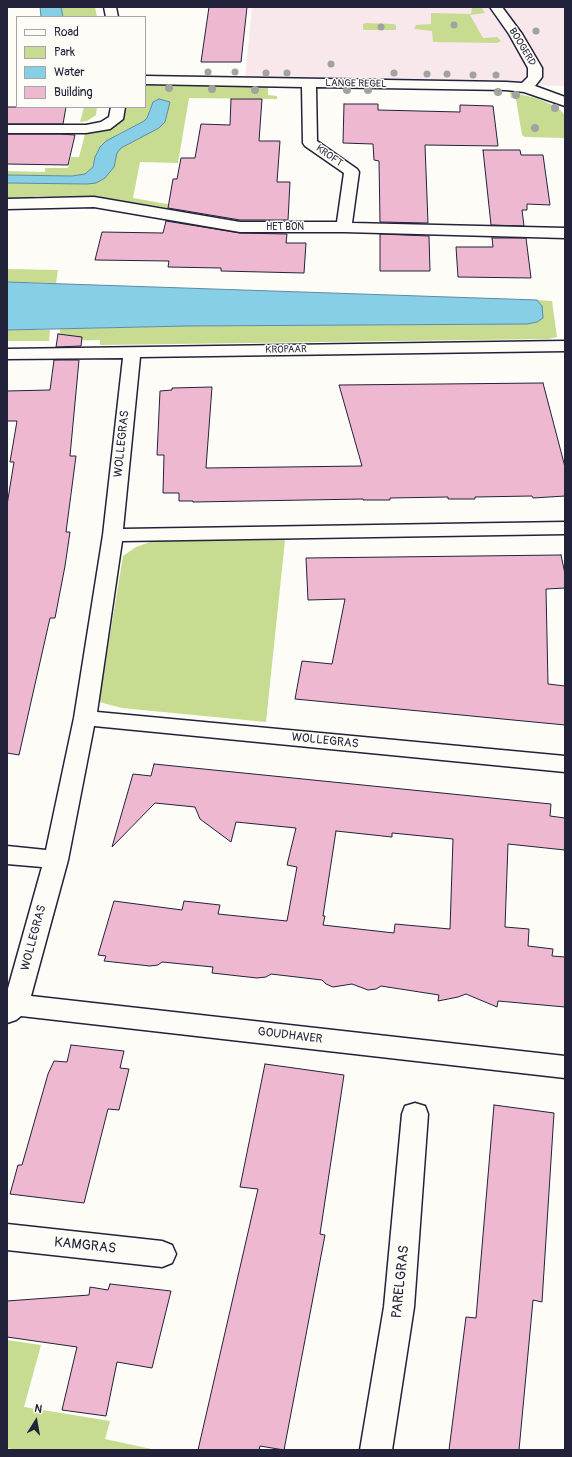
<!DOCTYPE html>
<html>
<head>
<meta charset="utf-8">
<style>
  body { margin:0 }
  #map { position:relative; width:572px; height:1457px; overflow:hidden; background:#fdfcf7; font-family:Pangolin,sans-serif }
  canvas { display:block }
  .frame { position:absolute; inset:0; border:8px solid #22223b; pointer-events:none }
  .legend { position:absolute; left:16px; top:16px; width:130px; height:92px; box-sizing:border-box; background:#fdfcf7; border:1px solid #a5a5ac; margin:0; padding:5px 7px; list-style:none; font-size:12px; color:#22223b }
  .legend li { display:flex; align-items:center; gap:8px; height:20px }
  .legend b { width:20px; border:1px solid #a5a5ac }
  .north { position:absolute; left:16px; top:1401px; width:40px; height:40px; -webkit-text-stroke:3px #fdfcf7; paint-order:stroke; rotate:11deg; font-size:11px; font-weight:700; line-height:16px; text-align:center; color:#22223b }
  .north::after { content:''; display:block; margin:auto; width:14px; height:18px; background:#22223b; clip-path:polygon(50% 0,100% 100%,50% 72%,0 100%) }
</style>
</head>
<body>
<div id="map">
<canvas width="572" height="1457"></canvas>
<div class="frame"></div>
<ul class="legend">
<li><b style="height:5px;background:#fdfcf7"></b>Road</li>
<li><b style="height:11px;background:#c7dc91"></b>Park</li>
<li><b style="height:11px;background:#86cfe7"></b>Water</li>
<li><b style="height:11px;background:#eeb8d1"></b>Building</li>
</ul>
<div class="north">N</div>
</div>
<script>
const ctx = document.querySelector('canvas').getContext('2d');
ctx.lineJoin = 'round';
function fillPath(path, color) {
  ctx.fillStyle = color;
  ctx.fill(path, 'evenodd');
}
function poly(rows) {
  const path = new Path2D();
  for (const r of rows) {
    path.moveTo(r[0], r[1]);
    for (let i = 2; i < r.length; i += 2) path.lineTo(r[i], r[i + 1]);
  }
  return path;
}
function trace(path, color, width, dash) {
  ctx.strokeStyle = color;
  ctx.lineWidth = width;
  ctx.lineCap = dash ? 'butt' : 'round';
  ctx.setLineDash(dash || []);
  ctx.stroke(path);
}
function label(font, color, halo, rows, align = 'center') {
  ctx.font = font + ' Pangolin,sans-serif';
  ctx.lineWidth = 3;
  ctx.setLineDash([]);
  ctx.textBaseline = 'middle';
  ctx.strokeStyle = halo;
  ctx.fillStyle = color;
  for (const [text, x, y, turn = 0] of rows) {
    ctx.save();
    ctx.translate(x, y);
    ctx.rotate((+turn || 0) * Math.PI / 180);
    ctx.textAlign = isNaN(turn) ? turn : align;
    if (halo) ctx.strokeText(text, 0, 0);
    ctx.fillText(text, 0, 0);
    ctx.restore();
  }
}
fillPath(poly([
  [252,7,565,7,565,86,245,80]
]), '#f8e8ec');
fillPath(poly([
  [61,7,95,7,97,17,63,17],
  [472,8,482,8,485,13,470,15,483,38,497,37,501,41,497,43,433,42,432,31,414,29,416,25,431,24,431,13,471,14],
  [366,23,393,24,396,25,396,30,365,30,363,29,363,24],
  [145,85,268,87,268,95,277,96,277,99,189,98,178,163,140,162,133,198,190,208,188,211,96,197,37,196,22,199,7,198,7,183,87,184,114,167,117,153,121,148,159,128,165,122,150,109,147,118,144,121,118,134,100,147,95,157,93,167,85,174,72,176,7,175,7,171,45,172,45,168,68,168,71,157,79,157,85,134,101,131,112,126,123,107,145,107],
  [510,92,536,98,555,106,561,111,565,115,565,138,525,137,522,135,516,99,511,98],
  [84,107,97,107,96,115,87,121,80,122],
  [7,269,58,270,56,283,7,282],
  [537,300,552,301,557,337,548,339,100,345,100,340,59,341,60,329,187,326,527,324,542,306],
  [7,330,50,330,49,341,7,341],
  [285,540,266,722,122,708,99,702,123,556,136,547,153,541],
  [7,1340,41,1345,24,1407,110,1421,105,1439,156,1450,17,1450,7,1448]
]), '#c7dc91');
const water = poly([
  [40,7,61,7,63,17,41,17,40,7],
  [159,99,170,102,165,122,159,128,121,148,117,153,114,167,105,178,96,183,87,184,7,183,7,175,72,176,85,174,93,167,95,157,100,147,106,141,144,121,147,118,153,102,159,99],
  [7,282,537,300,542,306,543,318,537,322,527,324,187,326,7,330,7,282]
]);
fillPath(water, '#86cfe7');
trace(water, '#5e8aa2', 1);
const building = poly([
  [209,7,247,7,241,62,201,62,209,7],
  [231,99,262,99,259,141,280,141,277,182,290,182,288,220,240,220,168,208,173,179,177,179,181,158,195,158,201,124,230,125,231,99],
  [344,104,378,104,378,110,460,112,460,105,493,106,498,146,425,145,428,223,380,222,379,161,374,160,373,144,343,143,344,104],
  [7,107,66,107,63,124,7,124,7,107],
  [7,134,60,134,75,135,68,165,7,164,7,134],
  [483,150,520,150,521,155,543,155,550,205,527,204,527,210,522,210,524,226,491,225,483,150],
  [166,221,240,233,287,234,286,243,306,243,304,273,221,271,221,268,168,267,169,261,95,260,102,232,163,233,166,221],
  [380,234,429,236,430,271,380,271,380,234],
  [492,238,526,238,531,278,458,277,456,247,493,247,492,238],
  [58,334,82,337,81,346,56,347,58,334],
  [54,360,79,360,70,456,76,456,66,532,70,532,65,566,55,618,50,618,19,755,7,753,7,505,14,462,10,462,17,421,7,421,7,391,50,390,54,360],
  [543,383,565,467,565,496,533,498,532,496,475,497,475,499,448,499,448,497,390,498,390,500,363,500,363,499,193,502,193,501,179,501,179,493,163,493,164,455,157,455,160,391,172,390,172,388,212,387,206,468,362,466,339,385,543,383],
  [561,555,565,574,565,588,546,589,548,684,565,686,565,725,295,699,302,661,332,664,345,599,308,600,306,558,561,555],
  [154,764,551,804,550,816,565,818,565,850,508,844,505,927,529,929,528,946,553,949,552,956,565,957,565,1007,498,1001,497,1007,466,994,458,997,438,1001,439,995,381,986,376,989,368,990,352,984,333,987,326,984,322,980,271,974,266,977,257,978,212,973,213,967,162,962,158,965,150,966,104,961,106,956,98,955,114,901,182,910,184,901,220,905,218,914,287,921,297,867,287,865,296,828,236,822,231,842,200,819,195,807,155,803,112,847,133,774,151,776,154,764],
  [336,831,392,837,392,833,453,839,450,929,395,924,394,933,323,925,325,916,323,916,336,831],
  [71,1045,124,1051,120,1068,129,1069,119,1110,108,1109,84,1203,10,1194,18,1165,22,1165,48,1074,54,1061,67,1062,71,1045],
  [265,1064,344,1075,320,1234,325,1235,284,1450,260,1446,259,1450,198,1450,258,1189,240,1187,265,1064],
  [494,1105,554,1113,542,1302,533,1300,519,1450,449,1450,466,1317,476,1318,494,1105],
  [110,1284,171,1291,152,1368,117,1362,106,1416,62,1410,77,1347,7,1337,7,1301,89,1295,90,1287,108,1290,110,1284]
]);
fillPath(building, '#eeb8d1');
trace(building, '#22223b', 1);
const minor = poly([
  [104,7,116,7,118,17,106,17,104,7],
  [490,7,502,7,522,34,542,68,542,77,535,86,565,97,565,106,524,92,506,90,316,87,317,141,357,169,359,172,352,223,565,228,565,238,344,232,240,232,94,207,7,209,7,199,94,197,240,222,337,222,344,173,305,146,303,143,302,87,145,84,145,76,506,82,522,83,528,77,528,68,509,34,490,7],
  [111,107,125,107,123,119,110,129,86,133,7,133,7,125,86,125,101,122,109,117,111,107],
  [565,341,565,351,140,357,123,529,565,522,565,534,122,541,97,712,565,756,565,772,94,726,68,860,31,996,565,1056,565,1078,21,1016,16,1020,7,1023,7,992,42,867,7,864,7,846,46,850,74,718,103,535,123,358,7,359,7,349,565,341],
  [415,1103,425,1106,428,1114,414,1307,392,1450,360,1450,384,1307,402,1114,405,1106,415,1103],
  [7,1224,162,1241,172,1245,176,1254,172,1263,162,1267,7,1250,7,1224]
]);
trace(minor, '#22223b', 3);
fillPath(minor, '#fdfcf7');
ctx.fillStyle = '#a0a39e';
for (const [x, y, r] of [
  [454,25,3.5],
  [381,27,3.5],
  [536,31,3.5],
  [331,64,3.5],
  [208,72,3.5],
  [235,72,3.5],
  [266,73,3.5],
  [287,73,3.5],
  [394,73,3.5],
  [427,74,3.5],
  [447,74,3.5],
  [473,75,3.5],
  [496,75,3.5],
  [169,88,4],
  [212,89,4],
  [255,90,4],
  [347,90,4],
  [368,90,4],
  [498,92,4],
  [516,95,4],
  [555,108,4],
  [535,128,4]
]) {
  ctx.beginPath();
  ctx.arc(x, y, r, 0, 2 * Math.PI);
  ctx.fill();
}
label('10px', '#22223b', '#fdfcf7', [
  ["BOOGERD",522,47,59],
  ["LANGE REGEL",356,84,1],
  ["KROFT",329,156,35],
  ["HET BON",285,227],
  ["KROPAAR",286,350,-1]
]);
label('12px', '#22223b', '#fdfcf7', [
  ["WOLLEGRAS",122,444,-84],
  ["WOLLEGRAS",325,741,6],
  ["WOLLEGRAS",34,938,-75],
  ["GOUDHAVER",290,1036,7]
]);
label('14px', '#22223b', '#fdfcf7', [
  ["KAMGRAS",85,1246,6],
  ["PARELGRAS",401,1282,-84]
]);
</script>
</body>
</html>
